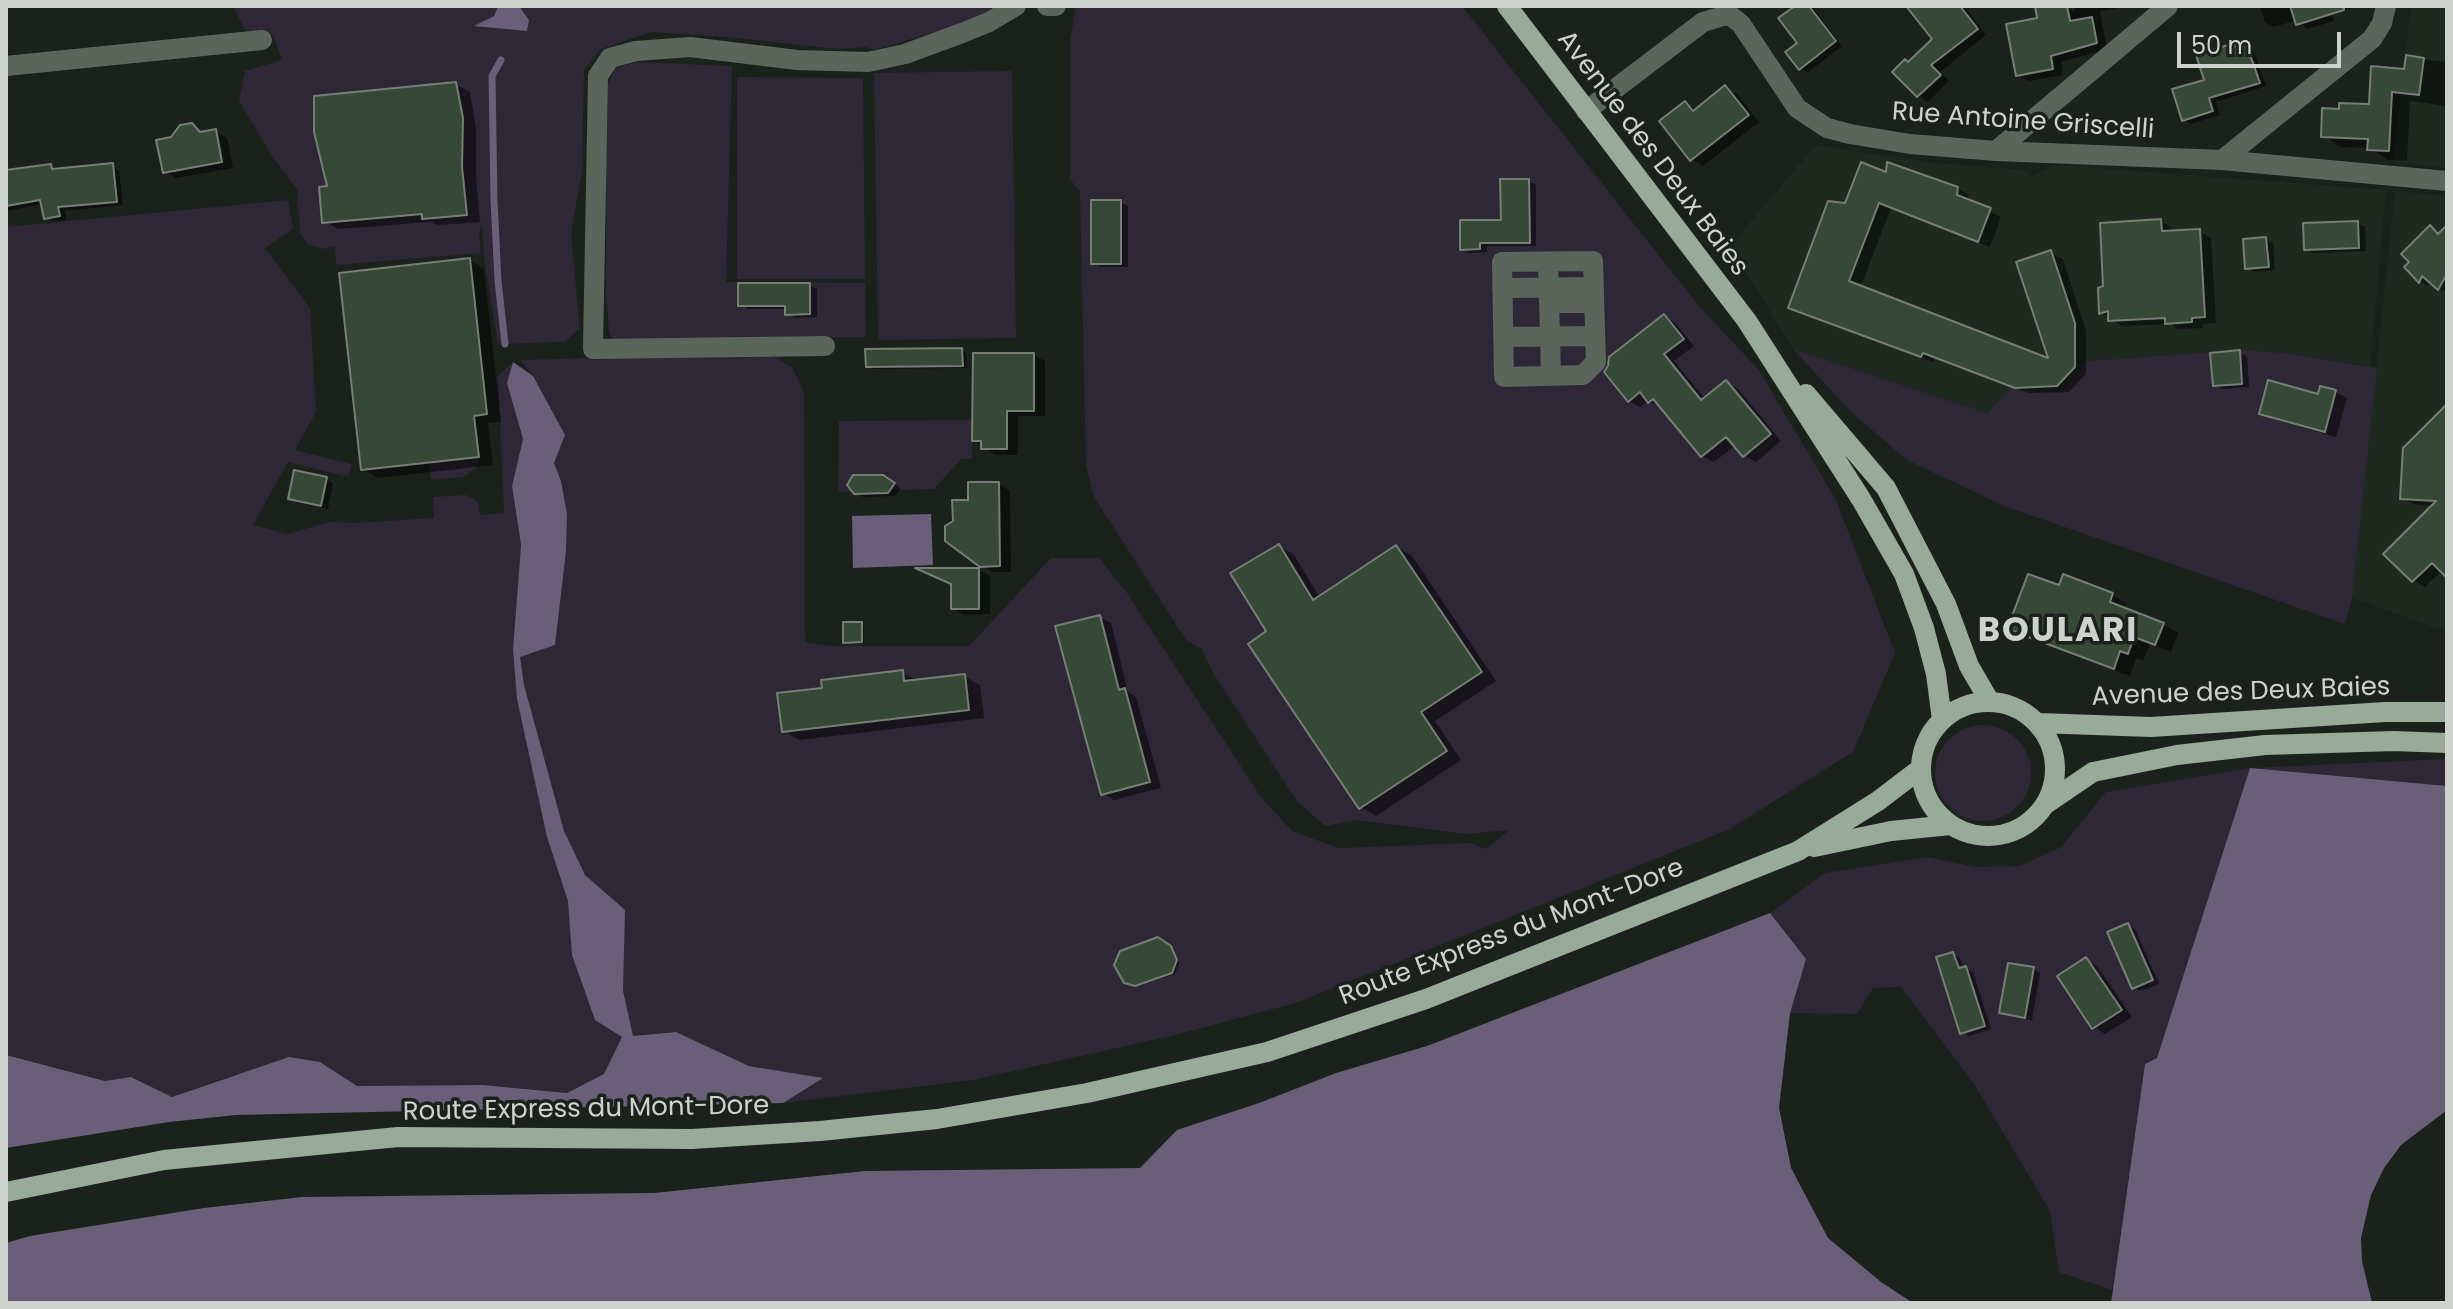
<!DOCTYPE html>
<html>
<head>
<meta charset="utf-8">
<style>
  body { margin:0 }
  #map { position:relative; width:2453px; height:1309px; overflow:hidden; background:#1b221c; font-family:Poppins,sans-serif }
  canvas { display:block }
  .frame { position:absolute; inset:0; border:8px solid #ced2ce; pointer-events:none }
  .scale { position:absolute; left:2177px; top:32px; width:164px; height:36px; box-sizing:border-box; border:4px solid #ced2ce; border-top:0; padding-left:10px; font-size:24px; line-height:28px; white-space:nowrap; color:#ced2ce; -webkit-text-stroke:6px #1b221c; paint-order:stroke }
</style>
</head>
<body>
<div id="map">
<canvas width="2453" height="1309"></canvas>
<div class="frame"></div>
<div class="scale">50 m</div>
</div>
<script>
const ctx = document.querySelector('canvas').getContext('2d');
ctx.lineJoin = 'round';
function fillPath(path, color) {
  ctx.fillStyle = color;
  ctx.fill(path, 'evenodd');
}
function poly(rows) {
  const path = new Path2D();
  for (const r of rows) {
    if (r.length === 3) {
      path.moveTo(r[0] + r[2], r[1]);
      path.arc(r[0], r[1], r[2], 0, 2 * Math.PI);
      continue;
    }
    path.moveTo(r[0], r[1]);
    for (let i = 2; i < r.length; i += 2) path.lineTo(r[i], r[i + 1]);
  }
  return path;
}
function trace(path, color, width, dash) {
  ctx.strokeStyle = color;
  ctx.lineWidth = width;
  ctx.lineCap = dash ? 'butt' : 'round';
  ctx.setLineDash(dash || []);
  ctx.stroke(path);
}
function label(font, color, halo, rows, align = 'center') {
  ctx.font = font + ' Poppins,sans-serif';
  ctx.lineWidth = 7;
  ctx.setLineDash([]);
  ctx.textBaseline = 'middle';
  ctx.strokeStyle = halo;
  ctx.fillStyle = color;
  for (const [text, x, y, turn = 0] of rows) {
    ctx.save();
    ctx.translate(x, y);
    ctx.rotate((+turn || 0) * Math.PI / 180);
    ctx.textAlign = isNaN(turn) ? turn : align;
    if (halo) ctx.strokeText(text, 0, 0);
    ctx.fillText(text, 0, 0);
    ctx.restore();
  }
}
fillPath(poly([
  [2411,6,2447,6,2447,168,2393,162],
  [1816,145,1927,162,2022,170,2030,177,2053,166,2072,166,2386,190,2370,366,2286,353,2240,350,2087,361,2061,393,2010,388,1987,413,1793,349,1730,246],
  [2395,191,2447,196,2447,632,2352,598]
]), '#1e2a1f');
fillPath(poly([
  [233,6,994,6,974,21,873,50,866,47,837,49,727,37,651,32,601,49,584,70,582,171,571,234,580,328,565,342,498,344,484,257,482,221,479,234,481,253,336,265,335,246,324,249,307,244,300,233,297,189,272,156,239,101,245,71,282,60,273,35,245,30],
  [1076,6,1462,6,1698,305,1759,370,1836,500,1895,653,1853,752,1728,830,1296,1003,1175,1035,973,1080,783,1103,821,1078,749,1066,676,1032,622,1037,604,1074,567,1093,483,1085,357,1086,320,1062,230,1076,172,1097,131,1077,106,1081,6,1055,6,227,288,200,293,229,265,248,310,308,316,412,295,450,352,464,348,477,288,462,253,525,288,534,329,522,355,523,434,518,433,497,467,495,478,502,480,515,504,513,498,376,513,362,508,387,523,439,512,486,521,545,513,649,566,551,567,514,561,481,554,463,533,376,521,360,766,353,792,367,804,393,805,642,830,646,969,646,1051,558,1099,558,1127,593,1261,797,1292,831,1338,848,1471,843,1486,849,1509,830,1467,834,1356,820,1325,826,1297,801,1213,673,1202,649,1186,640,1094,497,1086,465,1080,192,1070,179,1070,41],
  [637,62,732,66,726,282,865,283,866,337,613,340,609,332,606,295,606,88,615,68],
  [1012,71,1016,338,878,340,874,73],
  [737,77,863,78,865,279,737,279],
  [1793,349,1987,413,2010,388,2061,393,2087,361,2240,350,2286,353,2377,368,2352,598,2345,624,2004,506,1907,460,1851,412],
  [972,420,972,459,961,459,934,489,838,492,839,421],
  [479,457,477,467,463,477,431,480,429,463],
  [1983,773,48],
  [2447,759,2447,1050,2156,1058,2145,1064,2112,1290,2059,1272,2050,1211,1974,1084,1901,987,1873,988,1857,1014,1790,1013,1779,1108,1791,1168,1828,1238,1881,1282,1913,1303,865,1171,1140,1168,1177,1130,1262,1102,1336,1073,1427,1046,1770,913,1825,873,1927,857,1976,867,2020,866,2061,847,2106,792,2250,768]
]), '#2d2736');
fillPath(poly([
  [498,6,519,6,529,20,527,31,474,26,494,16],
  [513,362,533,376,565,435,554,463,561,481,567,514,566,551,555,645,520,657,524,685,564,831,585,875,625,910,623,991,633,1036,676,1032,749,1066,823,1078,783,1103,236,1115,169,1122,6,1148,6,1055,105,1081,131,1077,172,1097,289,1057,320,1062,357,1086,483,1085,567,1093,604,1074,622,1037,595,1020,572,955,568,901,547,837,517,699,513,649,521,545,512,486,523,439,507,383],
  [931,514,933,565,853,568,852,516],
  [2250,768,2447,786,2447,1110,2401,1145,2384,1168,2371,1195,2361,1238,2362,1261,2372,1303,2111,1303,2145,1064,2157,1058],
  [1770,913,1806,959,1790,1013,1779,1108,1791,1168,1828,1238,1881,1282,1913,1303,6,1303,6,1243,30,1236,204,1208,302,1197,654,1193,865,1171,1140,1168,1177,1130,1262,1102,1336,1073,1427,1046]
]), '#695f78');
fillPath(poly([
  [1788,6,1812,6,1842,46,1807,73,1800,68,1800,43],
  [1906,6,1964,6,1986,35,1940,72,1949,81,1928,102,1919,96,1895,72,1909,64,1935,39],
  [2053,6,2064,6,2075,12,2075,6,2132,6,2100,11,2107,49,2061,62,2063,75,2029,81,2018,75,2039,19],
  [2260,6,2359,6,2332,15,2334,21,2307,29,2297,20,2274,27,2265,22],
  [2246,45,2253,49,2266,86,2216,102,2220,115,2191,124,2183,120,2228,47,2233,49],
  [2408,58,2447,62,2447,106,2410,101,2407,161,2388,160,2370,148,2341,147,2323,136,2341,111,2371,106,2406,71],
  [455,84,470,92,476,128,476,176,480,222,438,225,431,222,338,229,324,221,329,188],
  [1726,88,1737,94,1759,122,1703,166,1692,159,1685,103,1697,110],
  [192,125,205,133,215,131,227,138,233,168,176,178,165,171,172,139],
  [50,166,58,171,112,166,119,170,123,205,65,211,66,220,53,221,46,217,43,204,6,211,6,173],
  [1887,175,1957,188,1969,195,1968,202,2001,217,1990,247,1891,208,1860,288,2051,361,2051,253,2063,259,2086,331,2086,374,2069,392,2028,393,1935,358,1933,362,1802,314,1791,308,1846,205],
  [1529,181,1536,185,1536,246,1487,246,1487,252,1469,253,1462,249,1503,222],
  [1120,202,1128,206,1128,267,1100,267,1093,263],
  [2161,221,2172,228,2172,233,2200,231,2211,238,2216,323,2203,324,2203,328,2178,329,2170,324,2121,326,2101,313],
  [2358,223,2365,227,2366,251,2313,253,2306,249],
  [2431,228,2440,234,2447,228,2447,293,2431,281,2428,286,2420,281,2407,268],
  [2266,239,2273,243,2275,270,2254,272,2247,267],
  [469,260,484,269,501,422,488,423,493,465,378,478,363,469],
  [810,285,817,289,817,317,795,318,787,313,787,309,748,309,740,304],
  [1664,316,1675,323,1694,346,1674,361,1705,399,1726,382,1738,389,1781,441,1756,462,1744,455,1736,445,1714,462,1702,456,1661,408,1649,401,1640,407,1629,401],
  [962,350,966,353,967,368,872,369,868,366],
  [2239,352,2247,357,2249,387,2222,389,2215,385],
  [1034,355,1045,361,1045,416,1018,416,1018,455,995,455,974,440],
  [2335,392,2347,398,2336,437,2273,419,2261,413],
  [2447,407,2447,575,2442,570,2425,587,2414,581,2386,554,2434,506,2413,504,2402,498],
  [326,479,333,483,328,509,298,503,290,498],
  [891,481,901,489,895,496,863,497,856,492],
  [999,484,1010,491,1011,572,993,572,981,565,970,502],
  [1279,546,1294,555,1320,598,1397,547,1412,556,1496,681,1435,721,1461,760,1376,816,1361,807,1269,632],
  [979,570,990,576,990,614,964,615,953,608],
  [2112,595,2127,604,2125,610,2163,624,2178,633,2171,652,2150,644,2143,661,2136,658,2130,676,2025,637,2010,628],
  [1099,617,1111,623,1128,692,1136,697,1161,788,1114,800,1102,793],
  [861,624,864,626,864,643,845,642],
  [902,672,919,682,964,676,980,685,984,718,799,740,784,731,824,690],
  [2128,925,2135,929,2159,984,2140,991,2133,987],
  [1157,939,1174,949,1179,963,1175,974,1139,986,1129,984],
  [1953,954,1960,958,1964,969,1973,972,1991,1029,1969,1036,1962,1032],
  [2086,959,2097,966,2132,1017,2105,1034,2094,1027],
  [2033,969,2040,973,2032,1020,2009,1016,2002,1012]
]), '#0007');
trace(poly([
  [501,60,492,76,494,200,498,281,505,344]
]), '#695f78', 7);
const building = poly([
  [1795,6,1809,6,1836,41,1799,70,1785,52,1797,43,1778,18,1795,6],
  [1906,6,1960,6,1978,29,1931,65,1941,75,1917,97,1892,72,1905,59,1908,62,1932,39,1906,6],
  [2035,6,2067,6,2070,21,2092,17,2097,43,2051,56,2053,69,2016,76,2006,24,2037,18,2035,6],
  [2290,6,2344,6,2344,10,2296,25,2290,6],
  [2246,43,2260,83,2209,98,2213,111,2182,121,2172,89,2204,80,2196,55,2228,45,2229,48,2246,43],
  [2406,55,2424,58,2419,95,2392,92,2389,151,2367,150,2368,139,2321,137,2322,108,2339,109,2339,103,2369,104,2371,66,2404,69,2406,55],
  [456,82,463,118,462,167,467,215,422,219,422,214,322,223,319,187,327,186,314,132,314,96,456,82],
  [1725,85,1749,115,1690,161,1659,121,1685,101,1693,111,1725,85],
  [192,123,200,132,216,129,222,162,163,173,156,140,171,137,180,125,192,123],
  [1861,162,1886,172,1887,162,1958,187,1957,195,1991,208,1978,242,1879,203,1849,281,2048,358,2016,262,2051,250,2075,323,2075,367,2057,386,2015,388,1923,353,1921,357,1788,308,1828,201,1845,203,1861,162],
  [113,163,117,202,58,207,60,216,44,219,40,200,6,206,6,170,51,164,52,169,113,163],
  [1500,179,1529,179,1530,243,1480,243,1480,249,1460,250,1460,220,1501,220,1500,179],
  [1091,200,1121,200,1121,264,1091,264,1091,200],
  [2161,219,2162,231,2200,229,2205,317,2192,318,2192,322,2165,324,2165,318,2108,321,2108,311,2099,314,2098,288,2103,286,2100,223,2161,219],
  [2358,221,2359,248,2304,250,2303,223,2358,221],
  [2430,225,2438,234,2447,225,2447,274,2438,290,2422,276,2419,283,2404,267,2409,262,2401,254,2430,225],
  [2266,237,2269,267,2245,269,2243,239,2266,237],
  [470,258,487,414,474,416,479,457,361,470,339,273,470,258],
  [738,283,810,283,810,314,785,315,785,306,738,306,738,283],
  [1664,314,1684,339,1664,354,1701,400,1726,380,1771,434,1743,457,1726,437,1701,457,1653,399,1648,403,1640,392,1628,402,1604,372,1608,366,1609,357,1664,314],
  [962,348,963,366,866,367,865,349,962,348],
  [2240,350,2242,384,2213,386,2210,353,2240,350],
  [973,353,1034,353,1034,411,1007,411,1007,449,981,449,981,441,972,441,973,353],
  [2268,380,2318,394,2320,386,2336,390,2325,432,2259,414,2268,380],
  [2447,404,2447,578,2432,563,2412,582,2383,554,2436,501,2400,499,2403,448,2447,404],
  [294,470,327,477,321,506,288,499,294,470],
  [853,475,883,475,895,483,888,493,854,494,847,485,853,475],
  [968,482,999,482,1000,566,980,567,945,541,945,526,953,521,952,500,968,500,968,482],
  [1279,544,1313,600,1396,545,1482,672,1421,712,1447,751,1359,809,1248,644,1266,631,1230,573,1279,544],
  [915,568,979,568,979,609,951,609,951,584,915,568],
  [2028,574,2059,585,2063,574,2113,593,2110,602,2164,623,2155,645,2134,637,2128,654,2120,651,2114,669,2007,629,2028,574],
  [1100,615,1119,690,1125,688,1150,782,1101,795,1055,626,1100,615],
  [843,622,862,622,862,642,843,643,843,622],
  [903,670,904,681,965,674,969,710,782,732,777,693,822,688,821,680,903,670],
  [2128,923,2153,980,2132,989,2107,932,2128,923],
  [1158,937,1171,946,1177,960,1172,973,1135,986,1124,983,1114,965,1120,951,1158,937],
  [1953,952,1959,968,1966,966,1985,1026,1960,1034,1936,957,1953,952],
  [2086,957,2122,1010,2092,1029,2057,976,2086,957],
  [2008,963,2034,967,2025,1018,1999,1013,2008,963]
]);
fillPath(building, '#354936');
trace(building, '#767e76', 2);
trace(poly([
  [1047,6,1056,6],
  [6,66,262,40],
  [1586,111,1703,22,1723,16,1731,16,1741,24,1797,108,1827,128,1850,134,1910,144,1996,151,2222,160,2447,181],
  [1996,151,2168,6],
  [2222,160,2372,39,2382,23,2386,6],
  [1593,261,1596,362,1583,375,1504,377,1502,262,1593,261],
  [1548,262,1551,376],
  [1502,288,1593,287],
  [1549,303,1594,303],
  [1503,337,1595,336],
  [825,346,593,349,598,76,610,58,636,51,690,47,797,60,868,62,905,54,962,33,989,22,1016,6]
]), '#5c655c', 20);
trace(poly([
  [1507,6,1747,321,1861,499,1904,574,1924,628,1936,674,1942,720],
  [1806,394,1886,488,1946,604,1969,666,1990,702],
  [1988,769,67],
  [2038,723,2151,727,2385,712,2447,712],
  [2046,804,2093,772,2177,755,2265,745,2394,741,2447,743],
  [1814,847,1891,831,1950,825],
  [6,1192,164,1160,398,1137,692,1139,820,1131,937,1119,1087,1093,1267,1052,1426,999,1798,851,1878,801,1920,769]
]), '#98ab99', 20);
label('26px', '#ced2ce', '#1b221c', [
  ["Rue Antoine Griscelli",2023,122,4],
  ["Avenue des Deux Baies",1652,154,53],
  ["Avenue des Deux Baies",2241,693,-2],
  ["Route Express du Mont-Dore",1512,933,-21],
  ["Route Express du Mont-Dore",586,1110,-1]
]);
ctx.letterSpacing = '2px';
label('bold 34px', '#ced2ce', '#1b221c', [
  ["BOULARI",2058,632]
]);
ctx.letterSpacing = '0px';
</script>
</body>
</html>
